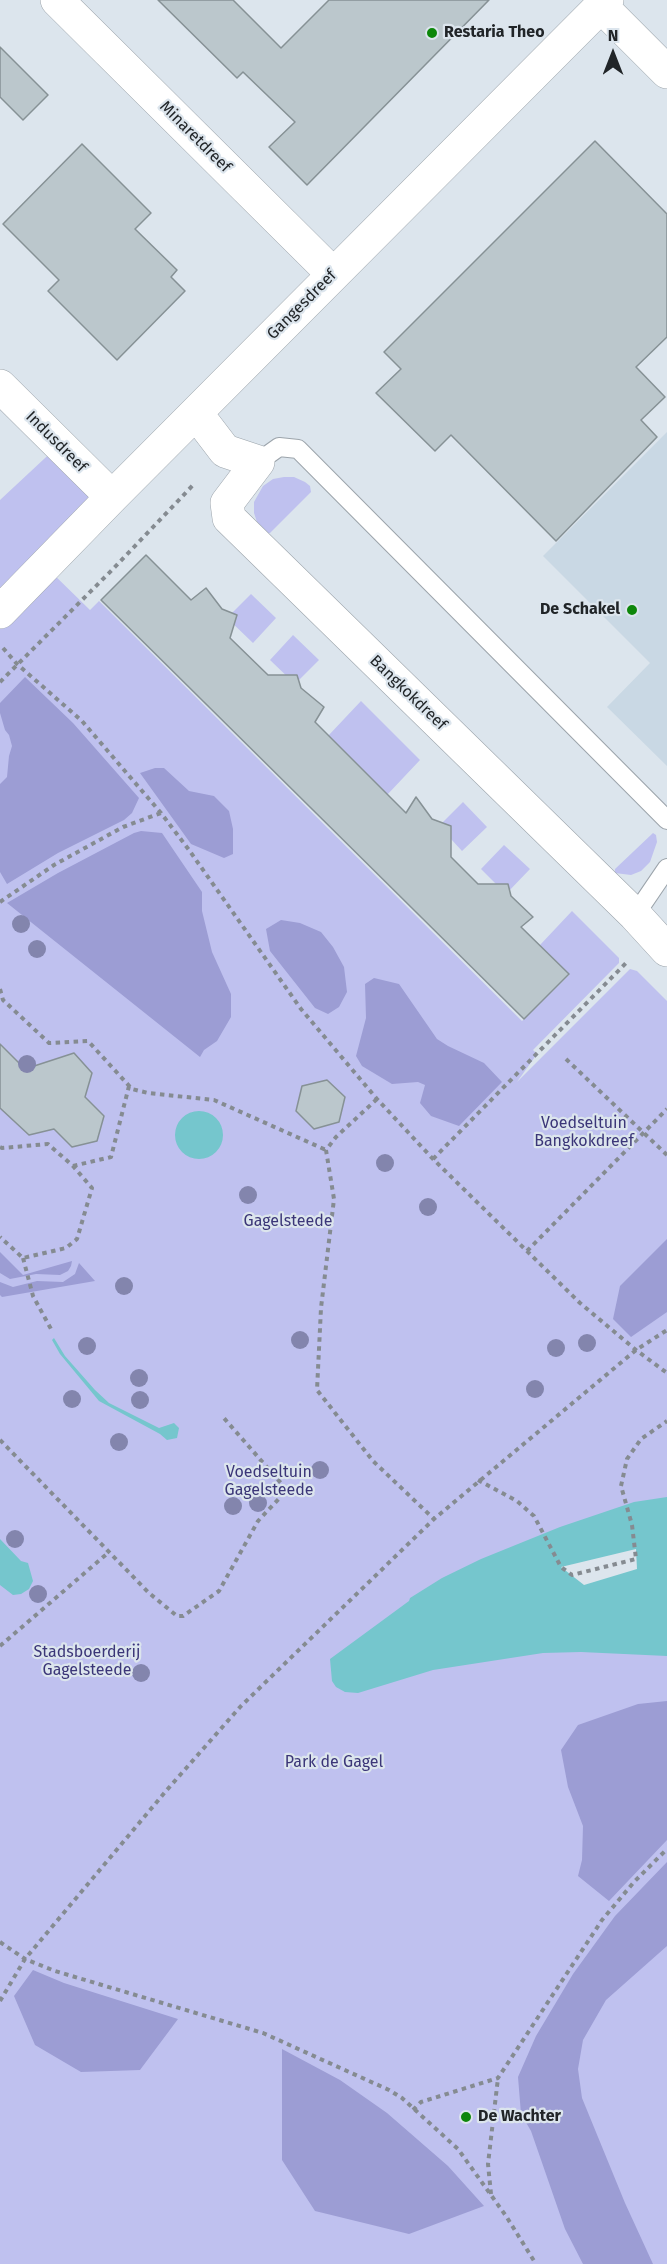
<!DOCTYPE html>
<html>
<head>
<meta charset="utf-8">
<style>
  body { margin:0 }
  #map { position:relative; width:667px; height:2264px; overflow:hidden; background:#dce5ed; font-family:"Fira Sans",sans-serif }
  canvas { display:block }
  .north { position:absolute; left:583px; top:24px; width:60px; height:60px; -webkit-text-stroke:4px #dce5ed; paint-order:stroke; rotate:0deg; font-size:16px; font-weight:700; line-height:24px; text-align:center; color:#212528 }
  .north::after { content:''; display:block; margin:auto; width:21px; height:27px; background:#212528; clip-path:polygon(50% 0,100% 100%,50% 72%,0 100%) }
</style>
</head>
<body>
<div id="map">
<canvas width="667" height="2264"></canvas>
<div class="north">N</div>
</div>
<script>
const ctx = document.querySelector('canvas').getContext('2d');
ctx.lineJoin = 'round';
function fillPath(path, color) {
  ctx.fillStyle = color;
  ctx.fill(path, 'evenodd');
}
function poly(rows) {
  const path = new Path2D();
  for (const r of rows) {
    if (r.length === 3) {
      path.moveTo(r[0] + r[2], r[1]);
      path.arc(r[0], r[1], r[2], 0, 2 * Math.PI);
      continue;
    }
    path.moveTo(r[0], r[1]);
    for (let i = 2; i < r.length; i += 2) path.lineTo(r[i], r[i + 1]);
  }
  return path;
}
function trace(path, color, width, dash) {
  ctx.strokeStyle = color;
  ctx.lineWidth = width;
  ctx.lineCap = dash ? 'butt' : 'round';
  ctx.setLineDash(dash || []);
  ctx.stroke(path);
}
function label(font, color, halo, rows, align = 'center') {
  ctx.font = font + ' "Fira Sans",sans-serif';
  ctx.lineWidth = 4.5;
  ctx.setLineDash([]);
  ctx.textBaseline = 'middle';
  ctx.strokeStyle = halo;
  ctx.fillStyle = color;
  for (const [text, x, y, turn = 0] of rows) {
    ctx.save();
    ctx.translate(x, y);
    ctx.rotate((+turn || 0) * Math.PI / 180);
    ctx.textAlign = isNaN(turn) ? turn : align;
    if (halo) ctx.strokeText(text, 0, 0);
    ctx.fillText(text, 0, 0);
    ctx.restore();
  }
}
fillPath(poly([
  [667,432,667,766,607,707,650,663,543,556]
]), '#c9d8e4');
fillPath(poly([
  [59,445,112,497,46,567,90,610,99,601,522,1021,569,975,540,945,572,911,619,958,619,963,615,967,533,1050,537,1054,517,1082,630,969,637,971,667,1001,667,2264,0,2264,0,500],
  [284,477,294,477,305,482,310,486,311,492,270,533,266,533,257,522,254,513,254,502,263,486,273,479],
  [251,594,276,618,253,643,227,618],
  [293,635,319,660,295,684,270,660],
  [361,701,420,760,387,795,328,736],
  [463,802,487,827,462,851,439,826],
  [653,833,656,835,657,842,650,862,641,871,631,875,615,873,615,869],
  [504,845,530,869,506,894,481,869]
]), '#bfc1ef');
fillPath(poly([
  [25,677,73,723,139,798,132,813,124,820,58,853,7,884,0,872,0,784,7,777,9,756,12,746,9,735,5,730,0,713,0,703],
  [155,768,164,768,189,791,214,796,229,811,233,829,233,854,224,858,191,844,140,773],
  [141,831,162,833,202,892,202,911,212,952,231,994,231,1017,217,1041,204,1050,200,1057,7,903,58,873,134,833],
  [281,920,300,923,321,932,333,947,344,967,347,992,339,1007,328,1014,315,1008,270,951,266,929],
  [374,978,399,984,437,1039,448,1046,484,1063,502,1082,459,1126,431,1116,420,1103,425,1085,418,1082,392,1084,362,1066,356,1056,366,1018,365,984],
  [667,1239,667,1312,631,1337,613,1319,620,1286],
  [0,1252,23,1275,72,1261,71,1266,68,1271,60,1275,36,1274,10,1279,0,1273],
  [79,1263,95,1281,2,1297,0,1295,0,1282,13,1287,37,1281,63,1282,75,1274],
  [667,1701,667,1840,609,1901,578,1876,582,1860,583,1826,568,1787,561,1750,578,1725,638,1704],
  [667,1862,667,1946,606,2000,583,2040,578,2069,582,2098,625,2203,653,2264,583,2264,565,2229,531,2131,521,2114,518,2077,536,2036,573,1974,615,1916],
  [33,1970,64,1983,178,2019,140,2070,81,2072,35,2045,14,1996],
  [282,2049,340,2080,387,2113,448,2166,484,2206,409,2234,315,2211,282,2160]
]), '#9c9dd4');
fillPath(poly([
  [199,1135,24],
  [54,1338,65,1356,95,1390,109,1403,159,1428,174,1423,179,1428,177,1438,167,1440,160,1434,99,1401,60,1354,52,1340],
  [667,1497,667,1656,581,1652,543,1653,433,1670,358,1693,345,1692,336,1687,332,1681,330,1659,409,1601,410,1598,442,1578,481,1559,560,1527,634,1502],
  [0,1539,21,1561,28,1563,33,1581,29,1589,21,1594,13,1595,0,1585]
]), '#75c6cd');
fillPath(poly([
  [636,1549,637,1569,584,1585,561,1567]
]), '#dce5ed');
const building = poly([
  [158,0,233,0,281,48,329,0,489,0,307,185,269,147,295,122,243,72,237,78,158,0],
  [0,47,48,95,23,120,0,97,0,47],
  [595,141,667,214,667,337,636,367,665,397,641,420,657,437,556,541,451,435,435,451,376,393,401,369,384,352,595,141],
  [82,144,151,213,135,229,177,270,171,277,185,291,117,360,48,291,59,280,3,224,82,144],
  [146,555,191,600,206,588,222,609,237,615,230,638,268,675,297,675,301,688,324,707,315,722,406,813,416,797,432,819,451,826,451,857,478,884,508,884,511,896,533,917,521,927,569,974,524,1019,101,600,146,555],
  [0,1044,25,1069,74,1053,92,1073,85,1097,104,1116,97,1141,72,1147,54,1129,29,1135,0,1108,0,1044],
  [327,1080,345,1097,339,1122,314,1129,296,1111,302,1086,327,1080]
]);
fillPath(building, '#bbc7cc');
trace(building, '#869195', 1.5);
const service = poly([
  [258,462,279,447,298,449,667,820],
  [635,915,667,868]
]);
const minor = poly([
  [57,0,333,274],
  [601,6,667,72],
  [0,386,112,497],
  [196,413,225,451,258,462,227,503,229,518,635,915,667,950],
  [0,612,112,497,607,0]
]);
trace(service, '#9ca4ab', 20);
trace(minor, '#9ca4ab', 34);
trace(poly([
  [3,648,17,664,82,721,161,813,189,850,301,1009,377,1099,433,1159,580,1303,636,1350,667,1373],
  [0,682,114,568,195,483],
  [0,902,54,865,123,827,161,813],
  [0,989,3,1000,49,1043,88,1041,132,1089,148,1093,214,1100,326,1150],
  [566,1059,667,1155],
  [377,1099,336,1137,326,1150,334,1199,321,1308,317,1390,373,1461,434,1519],
  [0,1147,2,1148,48,1144,73,1166,92,1188,77,1239,66,1248,23,1258,0,1237],
  [433,1159,628,961],
  [73,1166,111,1157,129,1086],
  [527,1251,667,1109],
  [23,1258,33,1296,51,1329],
  [0,1440,149,1593,177,1616,183,1616,219,1591,258,1521,287,1490,223,1417],
  [478,1480,517,1501,534,1516,561,1567,572,1575,636,1559,632,1525,621,1486,627,1459,641,1439,667,1421],
  [0,1646,109,1552],
  [0,1942,25,1959,55,1971,263,2033,389,2090,402,2098,458,2149,506,2216,536,2264],
  [0,2001,25,1959,166,1791,241,1706,434,1519,636,1350,667,1330],
  [413,2110,421,2102,498,2078,602,1920,634,1882,667,1849],
  [491,2194,488,2164,498,2078]
]), '#858b91', 4, [4.5, 4.5]);
trace(service, '#fff', 18);
trace(minor, '#fff', 33);
ctx.fillStyle = '#8385ad';
for (const [x, y] of [
  [21,924],
  [37,949],
  [27,1064],
  [385,1163],
  [248,1195],
  [428,1207],
  [124,1286],
  [300,1340],
  [587,1343],
  [87,1346],
  [556,1348],
  [139,1378],
  [535,1389],
  [72,1399],
  [140,1400],
  [119,1442],
  [320,1470],
  [258,1503],
  [233,1506],
  [15,1539],
  [38,1594],
  [141,1673]
]) {
  ctx.beginPath();
  ctx.arc(x, y, 9, 0, 2 * Math.PI);
  ctx.fill();
}
for (const [x, y, r, color] of [
  [432,33,6,"#0d870a"],
  [632,610,6,"#0d870a"],
  [466,2117,6,"#0d870a"]
]) {
  const dot = new Path2D();
  dot.arc(x, y, r, 0, 2 * Math.PI);
  ctx.fillStyle = color;
  ctx.fill(dot);
  trace(dot, '#dce5ed', 2);
}
label('bold 16px', '#212528', '#dce5ed', [
  ["Restaria Theo",444,33],
  ["De Schakel",620,610,"right"],
  ["De Wachter",478,2117]
], 'left');
label('16px', '#212528', '#dce5ed', [
  ["Minaretdreef",195,137,45],
  ["Gangesdreef",302,305,-45],
  ["Indusdreef",56,442,45],
  ["Bangkokdreef",408,693,44]
]);
label('16px', '#3b3678', '#dce5ed', [
  ["Voedseltuin",584,1124],
  ["Bangkokdreef",584,1142],
  ["Gagelsteede",288,1222],
  ["Voedseltuin",269,1473],
  ["Gagelsteede",269,1491],
  ["Stadsboerderij",87,1653],
  ["Gagelsteede",87,1671],
  ["Park de Gagel",334,1763]
]);
</script>
</body>
</html>
